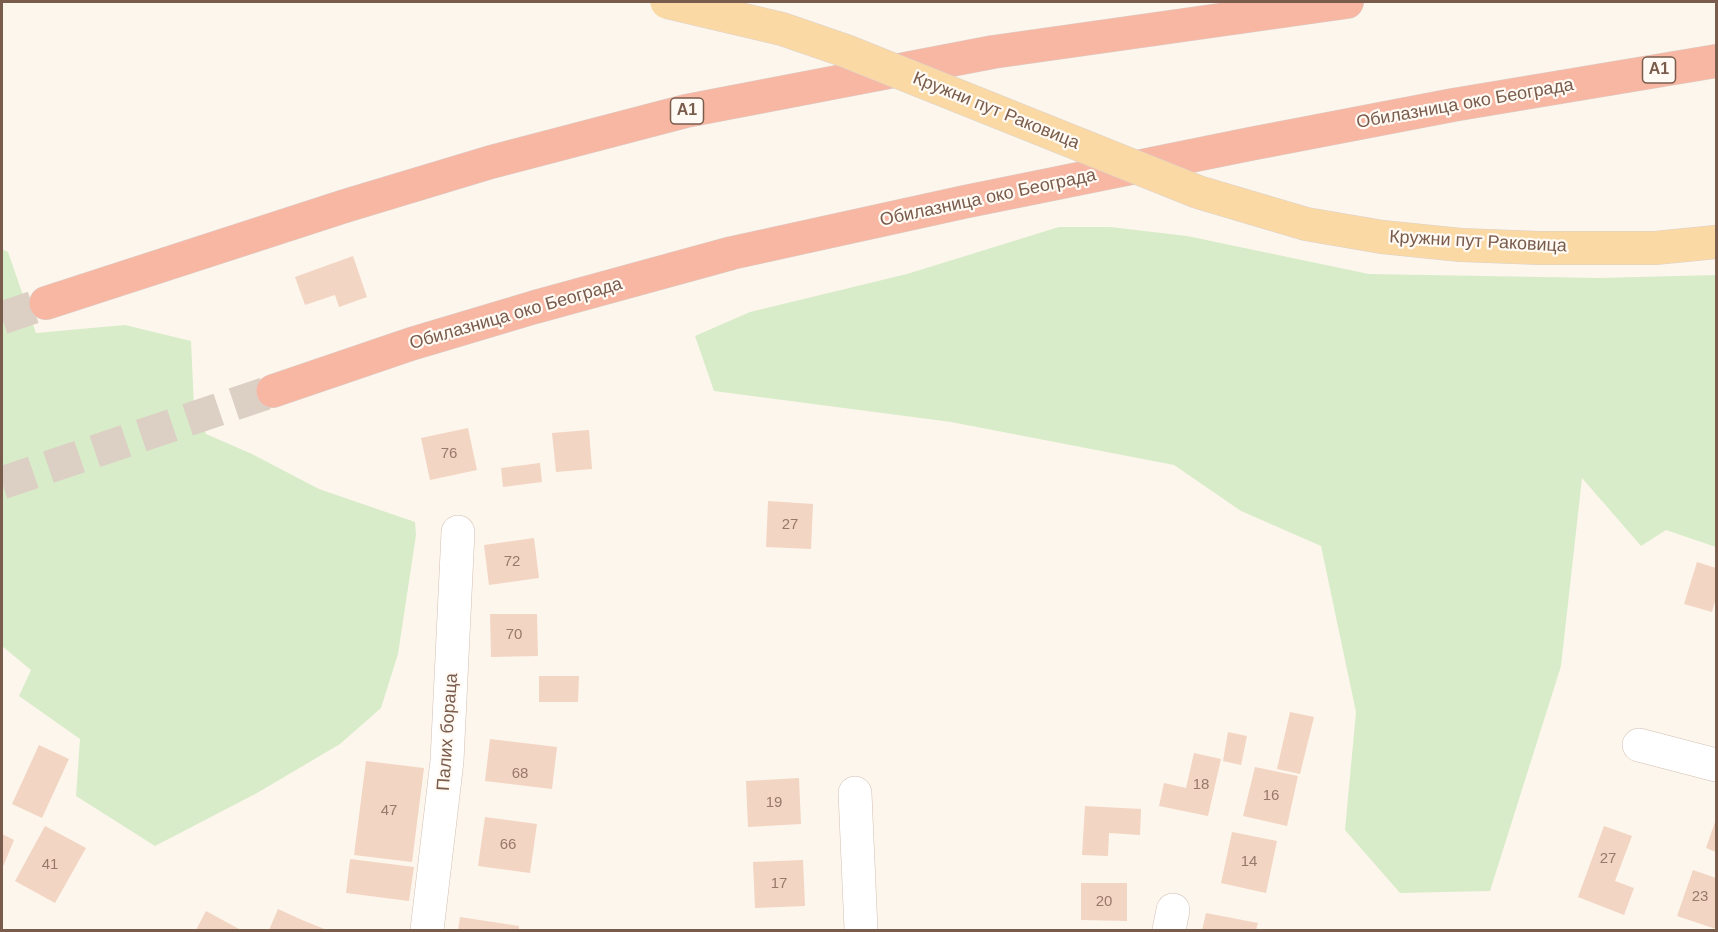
<!DOCTYPE html>
<html>
<head>
<meta charset="utf-8">
<style>
  body { margin:0 }
  #map { position:relative; width:1718px; height:932px; overflow:hidden; background:#fdf6ec; font-family:Helvetica,sans-serif }
  canvas { display:block }
  .frame { position:absolute; inset:0; border:3px solid #7a5c4d; pointer-events:none }
</style>
</head>
<body>
<div id="map">
<canvas width="1718" height="932"></canvas>
<div class="frame"></div>
</div>
<script>
const ctx = document.querySelector('canvas').getContext('2d');
ctx.lineJoin = 'round';
function fillPath(path, color) {
  ctx.fillStyle = color;
  ctx.fill(path, 'evenodd');
}
function poly(rows) {
  const path = new Path2D();
  for (const r of rows) {
    path.moveTo(r[0], r[1]);
    for (let i = 2; i < r.length; i += 2) path.lineTo(r[i], r[i + 1]);
  }
  return path;
}
function trace(path, color, width, dash) {
  ctx.strokeStyle = color;
  ctx.lineWidth = width;
  ctx.lineCap = dash ? 'butt' : 'round';
  ctx.setLineDash(dash || []);
  ctx.stroke(path);
}
function label(font, color, halo, rows, align = 'center') {
  ctx.font = font + ' Helvetica,sans-serif';
  ctx.lineWidth = 4.5;
  ctx.setLineDash([]);
  ctx.textBaseline = 'middle';
  ctx.strokeStyle = halo;
  ctx.fillStyle = color;
  for (const [text, x, y, turn = 0] of rows) {
    ctx.save();
    ctx.translate(x, y);
    ctx.rotate((+turn || 0) * Math.PI / 180);
    ctx.textAlign = isNaN(turn) ? turn : align;
    if (halo) ctx.strokeText(text, 0, 0);
    ctx.fillText(text, 0, 0);
    ctx.restore();
  }
}
fillPath(poly([
  [1059,227,1110,227,1187,236,1369,274,1599,278,1716,275,1716,547,1666,530,1641,546,1582,478,1561,666,1490,891,1400,893,1345,830,1356,712,1321,546,1241,511,1174,465,951,422,714,391,695,336,750,312,907,274],
  [2,249,8,252,36,333,125,325,191,341,194,407,206,434,252,454,319,489,415,522,416,535,398,654,381,708,340,744,257,793,155,846,76,796,80,739,19,696,31,670,2,646]
]), '#d8ecc9');
fillPath(poly([
  [353,256,367,297,339,307,335,295,305,305,295,277],
  [468,428,477,470,430,480,421,438],
  [589,430,592,469,556,472,552,433],
  [540,463,542,482,503,487,501,468],
  [768,501,813,504,811,549,766,547],
  [534,538,539,578,489,585,484,545],
  [1697,562,1716,568,1716,598,1712,612,1684,604],
  [490,614,537,614,538,656,491,657],
  [539,676,579,676,578,702,539,702],
  [1290,712,1314,717,1300,774,1277,769],
  [1228,732,1247,736,1241,765,1223,761],
  [490,739,557,747,552,789,485,781],
  [39,745,69,759,42,818,12,804],
  [1194,753,1221,759,1208,816,1159,806,1164,783,1186,788],
  [366,761,424,768,412,862,354,855],
  [1255,767,1298,776,1287,826,1243,816],
  [799,778,801,824,748,827,746,781],
  [1085,806,1141,809,1140,835,1109,833,1108,856,1082,855],
  [485,817,537,824,530,873,478,866],
  [1716,819,1716,852,1706,848],
  [45,826,86,848,55,903,15,881],
  [1604,826,1632,836,1615,881,1634,888,1624,915,1578,897],
  [1232,832,1277,841,1266,893,1221,883],
  [2,834,14,840,2,869],
  [350,859,414,867,409,901,346,893],
  [803,860,805,906,755,908,753,862],
  [1693,870,1716,878,1716,929,1677,916],
  [1081,883,1127,883,1127,921,1081,920],
  [278,909,302,920,327,930,269,930],
  [206,911,241,930,196,930],
  [1206,913,1258,923,1256,930,1202,930],
  [460,917,519,926,519,930,458,930]
]), '#f3d5c3');
trace(poly([
  [2,318,46,303],
  [2,483,273,391]
]), '#dcd0c4', 33, [33, 16]);
const minor = poly([
  [1639,745,1716,765],
  [855,793,861,930],
  [427,930,447,761,458,532],
  [1169,930,1173,910]
]);
const major = poly([
  [1461,245,1540,248,1655,248,1716,242]
]);
const highway = poly([
  [46,303,345,206,491,162,686,111,993,52,1347,2],
  [273,391,411,344,535,307,732,253,964,202,1250,144,1453,105,1716,61]
]);
trace(minor, '#d1beb0', 34);
trace(major, '#dad1cd', 34);
trace(highway, '#dad1cd', 34);
trace(minor, '#fff', 33);
trace(major, '#fbd9a5', 33);
trace(highway, '#f7b7a3', 33);
const majorBridge = poly([
  [667,2,782,29,846,51,1198,192,1306,224,1382,237,1461,245]
]);
trace(majorBridge, '#dad1cd', 34, []);
trace(majorBridge, '#fbd9a5', 33);
label('15px', '#987a6a', null, [
  ["76",449,454],
  ["27",790,525],
  ["72",512,562],
  ["70",514,635],
  ["68",520,774],
  ["18",1201,785],
  ["16",1271,796],
  ["19",774,803],
  ["47",389,811],
  ["66",508,845],
  ["27",1608,859],
  ["14",1249,862],
  ["41",50,865],
  ["17",779,884],
  ["23",1700,897],
  ["20",1104,902]
]);
for (const [x, y, w] of [
  [1659,70,33],
  [687,111,33]
]) {
  const box = new Path2D();
  box.roundRect(x - w / 2, y - 13, w, 26, 4.5);
  ctx.fillStyle = '#fffaf3';
  ctx.fill(box);
  trace(box, '#7a5c4d', 1.5);
}
label('bold 16px', '#7a5c4d', null, [
  ["A1",1659,70],
  ["A1",687,111]
]);
label('18px', '#7a5c4d', '#fffaf3', [
  ["Обилазница око Београда",1465,104,-10],
  ["Кружни пут Раковица",996,111,22],
  ["Обилазница око Београда",988,198,-12],
  ["Кружни пут Раковица",1478,242,3],
  ["Обилазница око Београда",516,314,-16],
  ["Палих бораца",448,732,-86]
]);
</script>
</body>
</html>
